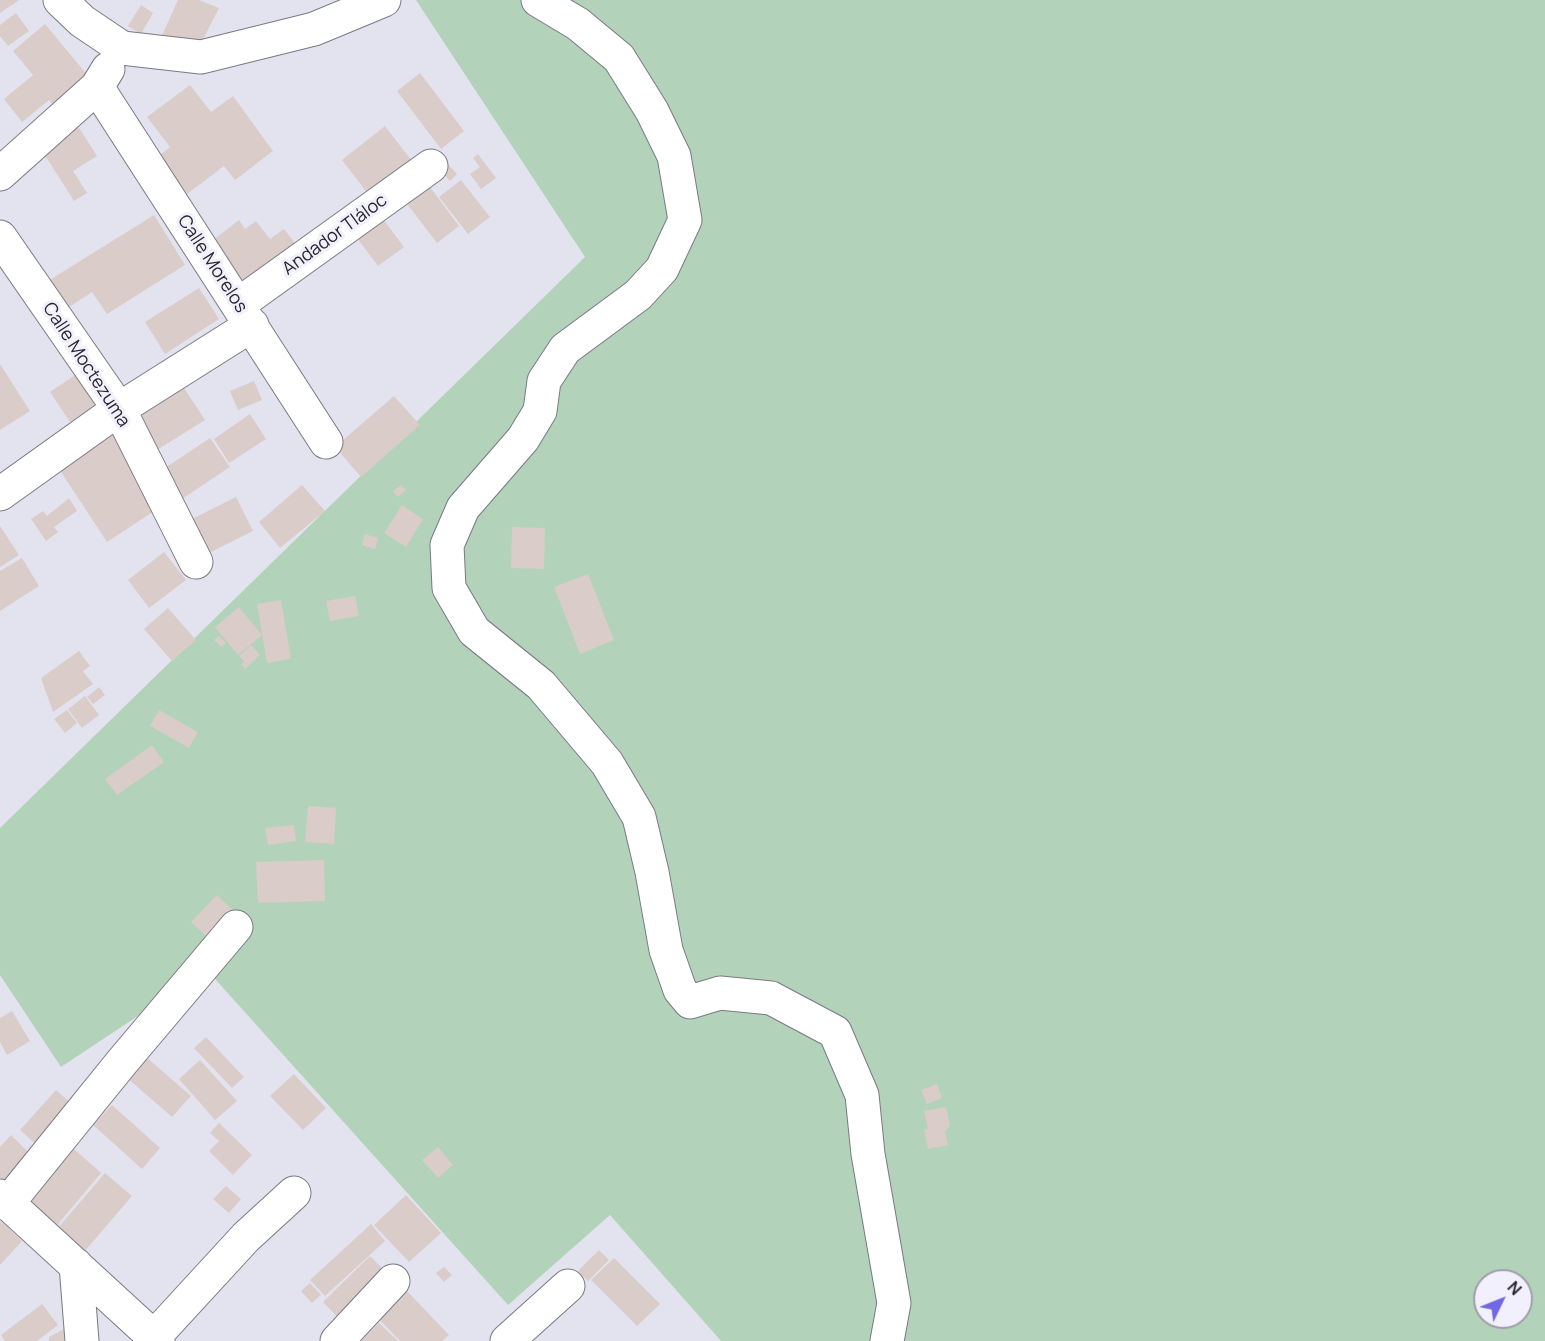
<!DOCTYPE html>
<html>
<head>
<meta charset="utf-8">
<style>
  body { margin:0 }
  #map { position:relative; width:1545px; height:1341px; overflow:hidden; background:#e3e3ef; font-family:Manrope,sans-serif }
  canvas { display:block }
  .north { position:absolute; left:1473px; top:1269px; width:60px; height:60px; box-sizing:border-box; background:#f1f0fc; border:2px solid #a09fa8; border-radius:50%; rotate:47deg; font-size:16px; font-weight:700; line-height:24px; text-align:center; color:#26262a }
  .north::after { content:''; display:block; margin:auto; width:21px; height:27px; background:#7368e3; clip-path:polygon(50% 0,100% 100%,50% 72%,0 100%) }
</style>
</head>
<body>
<div id="map">
<canvas width="1545" height="1341"></canvas>
<div class="north">N</div>
</div>
<script>
const ctx = document.querySelector('canvas').getContext('2d');
ctx.lineJoin = 'round';
function fillPath(path, color) {
  ctx.fillStyle = color;
  ctx.fill(path, 'evenodd');
}
function poly(rows) {
  const path = new Path2D();
  for (const r of rows) {
    path.moveTo(r[0], r[1]);
    for (let i = 2; i < r.length; i += 2) path.lineTo(r[i], r[i + 1]);
  }
  return path;
}
function trace(path, color, width, dash) {
  ctx.strokeStyle = color;
  ctx.lineWidth = width;
  ctx.lineCap = dash ? 'butt' : 'round';
  ctx.setLineDash(dash || []);
  ctx.stroke(path);
}
function label(font, color, halo, rows, align = 'center') {
  ctx.font = font + ' Manrope,sans-serif';
  ctx.lineWidth = 6;
  ctx.setLineDash([]);
  ctx.textBaseline = 'middle';
  ctx.strokeStyle = halo;
  ctx.fillStyle = color;
  for (const [text, x, y, turn = 0] of rows) {
    ctx.save();
    ctx.translate(x, y);
    ctx.rotate((+turn || 0) * Math.PI / 180);
    ctx.textAlign = isNaN(turn) ? turn : align;
    if (halo) ctx.strokeText(text, 0, 0);
    ctx.fillText(text, 0, 0);
    ctx.restore();
  }
}
fillPath(poly([
  [416,0,1545,0,1545,1341,721,1341,610,1215,508,1305,207,970,61,1067,0,975,0,828,585,257],
  [1485,1281,1521,1281,1521,1317,1485,1317]
]), '#b2d3b9');
fillPath(poly([
  [0,0,19,0,0,13],
  [178,0,199,0,219,8,198,49,158,44],
  [141,5,153,13,141,34,128,26],
  [16,13,29,31,8,46,0,36,0,25],
  [45,24,89,77,54,106,49,100,22,122,4,99,33,75,13,51],
  [420,73,464,131,441,149,397,91],
  [190,85,211,112,233,96,273,151,235,180,224,166,187,194,159,156,170,147,147,117],
  [76,123,97,156,73,171,87,193,74,201,39,146],
  [385,126,415,165,372,199,342,160],
  [478,154,496,178,481,189,470,174,480,167,473,158],
  [444,160,457,174,450,181,437,167],
  [424,179,459,226,437,243,401,196],
  [461,180,490,217,468,234,439,197],
  [154,215,185,265,107,314,92,292,66,309,48,281],
  [383,219,404,247,378,266,357,238],
  [239,220,245,229,256,221,270,239,284,229,301,251,250,291,212,241],
  [199,288,219,319,165,354,145,322],
  [0,364,30,411,0,430],
  [81,371,101,401,70,422,50,392],
  [254,381,262,400,238,410,230,391],
  [182,385,205,420,149,455,127,420],
  [394,396,420,425,361,477,335,447],
  [250,414,266,439,229,463,214,439],
  [112,430,162,506,107,542,57,466],
  [210,438,230,467,179,501,159,472],
  [302,485,325,511,280,548,259,522],
  [401,485,406,490,398,497,393,491],
  [236,497,253,531,199,558,182,524],
  [69,498,77,511,54,527,58,532,46,541,31,519,43,511,47,516],
  [402,505,423,519,406,547,384,533],
  [0,526,19,555,0,567],
  [512,527,545,528,544,569,511,568],
  [365,534,378,538,375,549,362,545],
  [164,552,186,580,149,608,128,580],
  [22,558,39,586,0,611,0,571],
  [588,574,614,640,580,654,554,587],
  [355,596,359,616,330,621,326,601],
  [281,600,291,659,267,663,257,604],
  [239,607,262,635,238,655,215,627],
  [168,608,196,640,172,661,144,629],
  [219,636,226,643,221,647,214,640],
  [251,645,260,655,245,669,241,664,244,661,239,656],
  [79,651,90,666,83,671,93,684,53,712,41,678],
  [99,687,105,695,93,704,87,697],
  [85,696,99,715,82,728,68,709],
  [67,710,77,723,65,733,54,719],
  [159,710,198,732,189,748,150,726],
  [152,745,164,762,117,795,105,779],
  [308,806,336,808,334,844,305,842],
  [294,825,296,841,268,845,265,828],
  [324,860,325,901,258,903,256,862],
  [217,895,234,911,208,938,191,922],
  [12,1011,30,1041,7,1055,0,1042,0,1018],
  [206,1037,244,1077,232,1088,194,1048],
  [145,1056,191,1096,172,1117,126,1077],
  [200,1060,237,1101,215,1120,179,1079],
  [294,1074,326,1108,303,1130,270,1096],
  [937,1084,942,1098,927,1104,921,1090],
  [56,1090,74,1106,38,1146,20,1130],
  [112,1105,160,1148,142,1169,93,1125],
  [946,1107,950,1126,945,1132,948,1145,928,1149,924,1130,928,1129,924,1111],
  [219,1123,252,1155,233,1175,209,1151,219,1141,210,1133],
  [11,1135,34,1158,5,1186,0,1180,0,1147],
  [438,1147,453,1165,438,1178,422,1160],
  [74,1149,101,1173,53,1230,25,1206],
  [105,1173,132,1196,84,1252,57,1229],
  [226,1186,241,1199,229,1213,213,1199],
  [406,1195,441,1233,409,1262,374,1225],
  [1,1221,22,1241,0,1265,0,1222],
  [371,1224,385,1241,325,1296,310,1280],
  [599,1250,609,1260,588,1281,578,1271],
  [370,1256,390,1276,343,1323,323,1302],
  [614,1258,660,1304,637,1326,591,1280],
  [444,1267,452,1275,444,1282,436,1273],
  [310,1283,321,1295,312,1303,301,1291],
  [407,1291,449,1335,442,1341,400,1341,378,1318],
  [42,1304,58,1325,37,1341,5,1341,1,1335],
  [379,1323,398,1341,361,1341],
  [66,1328,67,1341,49,1341,49,1337]
]), '#daccc8');
const minor = poly([
  [60,0,82,21,122,48,201,57,314,29,384,0],
  [538,0,578,24,619,58,652,111,674,156,685,220,662,269,638,295,565,349,544,381,540,411,523,439,463,508,447,545,449,588,474,631,541,685,607,763,639,817,652,872,666,950,680,990,690,1002,720,993,771,998,835,1032,862,1095,868,1154,894,1303,887,1341],
  [97,87,326,442],
  [0,174,97,87,108,69],
  [0,237,119,409,196,562],
  [239,304,431,166],
  [0,494,119,409,252,325],
  [0,1196,158,1341],
  [7,1204,122,1062,236,927],
  [76,1265,82,1341],
  [154,1337,246,1237,294,1193],
  [337,1341,393,1281],
  [507,1341,568,1286]
]);
trace(minor, '#7a7984', 35);
trace(minor, '#fff', 33);
label('18px', '#26262a', '#f1f0fc', [
  ["Andador Tláloc",335,235,-36],
  ["Calle Morelos",212,264,57],
  ["Calle Moctezuma",86,365,57]
]);
</script>
</body>
</html>
